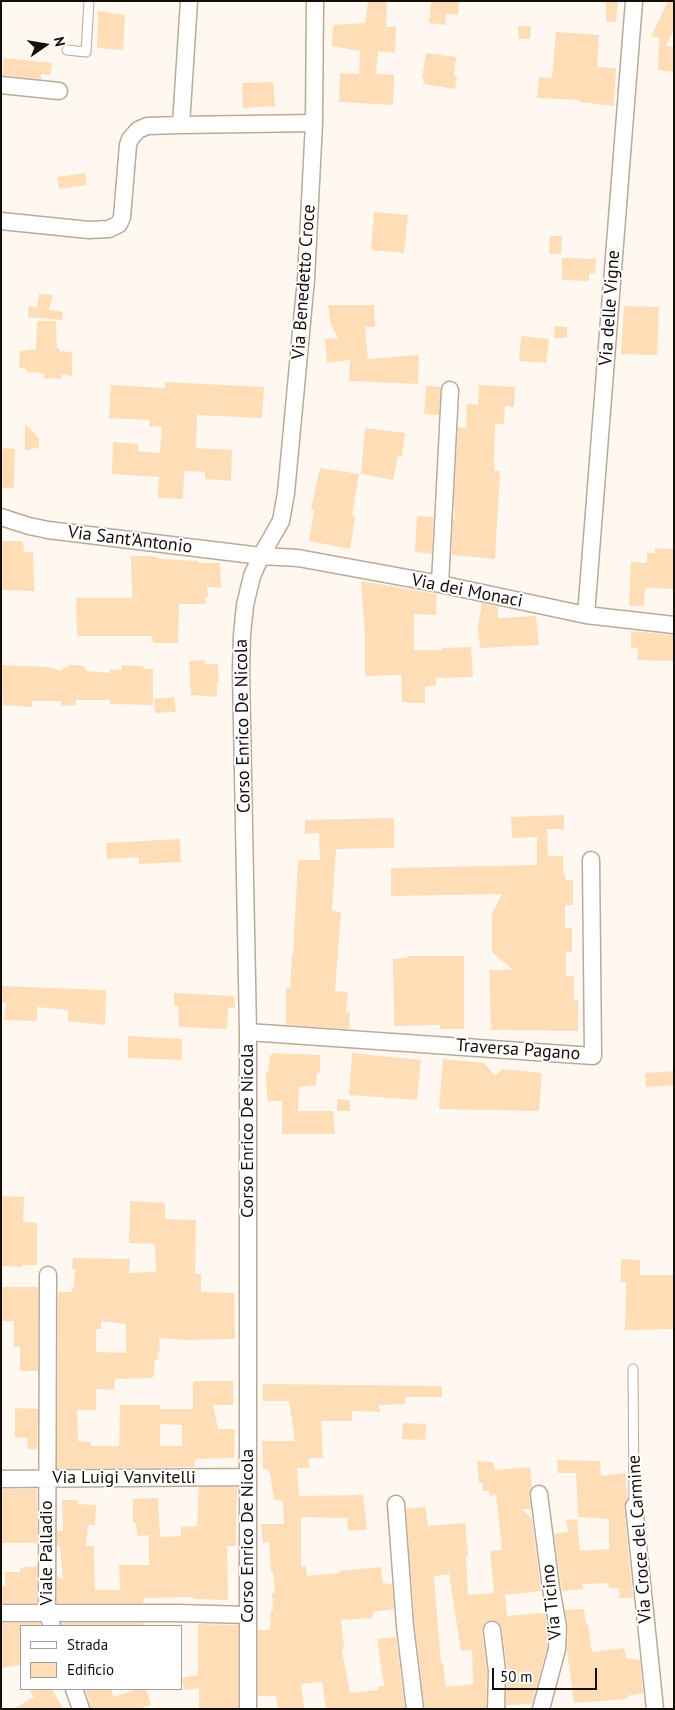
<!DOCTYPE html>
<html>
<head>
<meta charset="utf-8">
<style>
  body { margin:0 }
  #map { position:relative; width:675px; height:1710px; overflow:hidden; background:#fff8f1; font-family:"PT Sans",sans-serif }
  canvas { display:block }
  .frame { position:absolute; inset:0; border:2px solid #150f09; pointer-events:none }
  .legend { position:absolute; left:20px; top:1625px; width:162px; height:65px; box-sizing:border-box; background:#fff; border:1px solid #a19f9d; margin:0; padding:6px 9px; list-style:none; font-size:15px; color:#150f09 }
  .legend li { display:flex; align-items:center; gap:10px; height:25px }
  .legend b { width:25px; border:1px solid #a19f9d }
  .north { position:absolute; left:20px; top:20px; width:50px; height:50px; -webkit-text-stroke:4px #fff; paint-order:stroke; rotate:77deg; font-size:14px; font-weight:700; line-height:20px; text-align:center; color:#150f09 }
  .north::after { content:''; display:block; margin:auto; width:18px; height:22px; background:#150f09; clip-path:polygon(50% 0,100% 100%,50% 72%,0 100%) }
  .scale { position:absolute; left:492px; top:1668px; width:105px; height:22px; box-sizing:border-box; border:2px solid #150f09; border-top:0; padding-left:6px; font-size:15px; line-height:18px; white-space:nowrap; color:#150f09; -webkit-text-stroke:4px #fff; paint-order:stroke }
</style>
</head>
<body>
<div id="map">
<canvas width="675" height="1710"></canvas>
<div class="frame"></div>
<ul class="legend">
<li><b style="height:6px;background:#fff"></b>Strada</li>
<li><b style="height:14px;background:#feddb7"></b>Edificio</li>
</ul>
<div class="north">N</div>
<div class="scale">50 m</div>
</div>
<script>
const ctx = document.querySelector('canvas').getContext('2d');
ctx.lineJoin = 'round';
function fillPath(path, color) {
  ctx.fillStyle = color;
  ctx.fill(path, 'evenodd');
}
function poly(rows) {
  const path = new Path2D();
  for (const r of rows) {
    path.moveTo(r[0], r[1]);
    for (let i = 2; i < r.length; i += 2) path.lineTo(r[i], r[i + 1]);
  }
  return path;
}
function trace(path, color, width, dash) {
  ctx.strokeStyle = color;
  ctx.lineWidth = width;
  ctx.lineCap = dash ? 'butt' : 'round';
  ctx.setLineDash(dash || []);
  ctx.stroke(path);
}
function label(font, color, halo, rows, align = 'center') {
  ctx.font = font + ' "PT Sans",sans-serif';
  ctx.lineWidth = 4;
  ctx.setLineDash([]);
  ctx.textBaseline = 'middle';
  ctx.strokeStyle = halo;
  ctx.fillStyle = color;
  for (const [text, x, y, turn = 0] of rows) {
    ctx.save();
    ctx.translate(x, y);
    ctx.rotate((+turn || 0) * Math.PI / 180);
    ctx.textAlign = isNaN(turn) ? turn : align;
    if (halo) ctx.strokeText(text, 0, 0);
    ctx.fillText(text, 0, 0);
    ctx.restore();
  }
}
fillPath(poly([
  [368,1,387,1,386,27,396,27,395,53,378,51,376,74,394,75,393,105,339,102,340,73,359,74,360,51,332,46,333,25,365,23],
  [431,1,459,1,458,15,446,14,445,25,429,23],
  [606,1,618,1,616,22,606,22],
  [668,1,674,1,674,29,666,46,674,47,674,72,658,70,659,37,651,37],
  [98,11,125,15,123,50,97,48],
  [518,26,531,26,530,39,519,39],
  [556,32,599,35,597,67,616,68,614,106,579,102,579,100,537,98,539,77,552,78],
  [426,53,456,57,454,76,457,76,455,89,423,84,424,78,422,78],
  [4,58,52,63,50,75,41,74,41,79,2,75],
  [273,82,275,106,243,108,242,83],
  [85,173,87,185,59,189,57,177],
  [374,212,408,215,404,253,371,250],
  [550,236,562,236,561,254,549,254],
  [562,258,596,259,595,274,589,273,589,281,562,280],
  [39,294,53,295,49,310,63,312,62,320,28,317,29,306,37,307],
  [328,305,374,305,375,327,365,327,368,359,419,355,418,384,349,381,350,360,327,363,325,339,338,338,331,325],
  [624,306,659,307,657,355,621,354],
  [37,321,56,321,57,348,59,349,60,351,72,352,72,376,61,374,61,379,43,378,44,373,27,372,26,369,19,368,20,351,36,349],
  [555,326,567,327,567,338,554,338],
  [521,336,549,339,546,363,519,361],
  [165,382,264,387,262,418,197,415,196,448,232,450,231,481,205,479,205,472,184,471,183,499,158,498,159,477,112,474,113,442,138,444,138,451,160,453,162,427,149,426,150,420,109,418,111,385,165,388],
  [479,385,515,387,514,407,505,406,504,424,495,424,494,471,500,471,495,559,452,555,453,519,455,519,454,499,458,427,466,428,467,404,478,405],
  [426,386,441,387,439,415,424,414],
  [25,424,39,438,39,447,25,451],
  [365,428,405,433,402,457,398,456,393,480,361,474],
  [3,448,15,449,14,488,2,488,1,465],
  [320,468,359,474,352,516,355,517,350,549,309,541,314,510,311,509],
  [417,516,433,517,432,554,415,552],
  [1,541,23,541,24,552,33,552,34,591,1,590],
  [655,548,673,549,674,589,645,588,644,606,629,606,631,562,647,563,647,553,655,553],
  [131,556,153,556,154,557,162,559,198,561,198,563,220,563,221,588,207,587,208,597,205,597,206,604,179,604,178,643,153,643,152,636,77,636,76,598,132,598],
  [361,581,437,594,436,615,414,614,414,650,442,650,442,648,471,647,473,677,436,678,436,686,425,686,425,703,414,703,402,702,401,675,365,676,365,637],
  [482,603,498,607,498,618,536,616,539,645,480,648,478,627],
  [631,631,674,635,674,661,637,660,638,648,631,648],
  [204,660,205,664,218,664,219,682,217,682,217,697,191,695,189,661],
  [1,665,47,667,62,671,63,667,68,668,68,665,78,665,85,667,86,671,110,673,110,669,122,670,122,665,143,666,144,669,153,669,153,705,110,704,110,700,76,700,76,705,61,706,61,701,32,701,32,707,3,705],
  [174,697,176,712,155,713,154,699],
  [564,815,564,829,547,829,548,856,563,856,563,873,565,873,566,880,573,880,573,905,565,905,565,928,572,928,572,952,566,952,566,976,574,976,574,1000,578,1000,578,1031,491,1030,489,970,513,970,492,952,492,913,502,894,391,896,391,868,537,865,537,837,512,838,511,817],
  [394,818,394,848,336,849,332,911,341,912,335,991,348,992,346,1011,350,1012,349,1029,286,1025,286,988,290,988,292,954,293,955,298,860,320,860,319,833,305,834,305,820],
  [180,839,181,862,139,864,139,857,107,859,106,843],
  [407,956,464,956,464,1029,440,1029,440,1025,394,1026,393,959,407,958],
  [1,986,106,990,105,1025,68,1021,68,1010,37,1007,37,1021,4,1020,6,1003,1,1003],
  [174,993,234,996,235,1008,228,1008,227,1029,179,1027,178,1006,174,1006],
  [128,1036,182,1039,182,1060,128,1058],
  [272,1053,320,1055,320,1073,317,1073,316,1085,299,1087,298,1111,333,1111,335,1134,282,1134,282,1101,268,1101,267,1096,266,1072,268,1072,270,1055,273,1055],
  [352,1053,421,1060,417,1100,349,1095],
  [443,1059,484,1063,495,1076,503,1069,542,1073,539,1111,439,1109],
  [674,1071,674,1085,646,1087,645,1073],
  [337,1099,350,1100,350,1111,337,1111],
  [1,1196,24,1197,23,1222,37,1223,37,1265,23,1265,22,1267,1,1266],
  [130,1201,165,1203,165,1219,196,1220,195,1274,201,1274,201,1292,234,1293,235,1339,187,1340,159,1338,160,1353,157,1352,158,1360,155,1360,153,1378,115,1379,114,1390,96,1389,96,1410,77,1410,78,1441,91,1442,91,1446,119,1446,120,1405,160,1405,160,1409,193,1409,193,1381,233,1381,233,1405,213,1405,218,1429,235,1429,234,1458,195,1459,195,1467,57,1469,58,1292,72,1292,72,1288,74,1288,75,1269,72,1269,73,1258,130,1259,129,1273,156,1272,155,1244,129,1243],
  [101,1321,126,1324,126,1353,96,1352,96,1329,101,1329],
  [160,1424,182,1425,182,1446,160,1446],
  [621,1259,640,1260,640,1275,674,1275,674,1329,625,1330,626,1282,621,1282],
  [1,1287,38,1287,38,1371,20,1371,20,1347,14,1347,14,1321,1,1321],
  [263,1384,442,1386,442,1397,405,1397,405,1404,379,1405,380,1412,352,1411,352,1421,321,1421,323,1458,309,1458,309,1468,297,1468,299,1496,363,1495,367,1530,348,1530,347,1518,301,1517,301,1567,306,1566,307,1576,339,1573,339,1571,381,1567,383,1583,392,1584,394,1609,373,1612,373,1618,341,1620,344,1647,342,1651,350,1693,378,1690,378,1687,384,1686,377,1639,396,1637,405,1709,326,1709,322,1682,301,1684,304,1709,278,1709,276,1696,258,1696,258,1630,270,1630,271,1610,273,1610,272,1593,275,1593,273,1572,271,1572,269,1542,263,1543,261,1524,284,1524,283,1501,274,1500,270,1473,269,1473,268,1469,263,1469,262,1441,295,1441,289,1401,263,1401],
  [15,1408,38,1409,37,1450,28,1449,27,1438,15,1437],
  [403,1423,426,1424,425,1440,402,1439],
  [557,1460,600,1461,601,1476,625,1473,628,1498,624,1507,633,1598,619,1598,619,1588,609,1588,608,1583,582,1584,583,1589,562,1591,554,1534,568,1532,566,1520,577,1519,580,1551,609,1549,609,1519,578,1517,576,1473,558,1473],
  [477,1461,493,1462,495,1470,530,1467,532,1487,529,1495,531,1509,522,1509,532,1519,541,1591,505,1595,507,1616,539,1613,546,1614,548,1628,547,1647,532,1704,506,1705,507,1670,502,1629,496,1621,491,1620,486,1622,483,1626,482,1631,487,1671,486,1709,425,1709,415,1625,406,1509,425,1507,428,1526,465,1523,468,1556,466,1556,468,1595,494,1593,490,1551,502,1550,496,1495,489,1496,489,1491,483,1491,483,1483,479,1483],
  [449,1574,461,1651,472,1650,473,1684,446,1687,443,1663,441,1664,434,1576],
  [199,1487,237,1487,236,1546,227,1546,228,1600,193,1599,193,1597,144,1598,143,1603,57,1603,57,1576,63,1580,60,1546,57,1546,57,1531,63,1531,62,1500,78,1500,78,1504,96,1505,95,1525,88,1525,86,1546,94,1546,95,1590,120,1590,119,1565,149,1565,149,1535,137,1536,136,1523,133,1523,133,1499,158,1498,160,1537,181,1536,181,1527,197,1526],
  [1,1489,37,1489,37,1543,1,1543],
  [37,1566,37,1603,1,1603,1,1586,5,1586,5,1572,20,1572,20,1568],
  [584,1609,586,1624,588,1624,592,1652,624,1648,626,1658,640,1660,643,1693,628,1696,628,1699,574,1703,567,1651,568,1627,565,1610],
  [1,1623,40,1623,41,1626,21,1626,21,1665,1,1668],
  [61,1623,143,1623,143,1626,62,1626],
  [198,1624,238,1625,238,1709,199,1709,199,1688,184,1690,182,1678,198,1675],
  [29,1689,52,1689,63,1709,13,1709,34,1697],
  [85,1689,111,1689,114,1697,137,1689,146,1689,151,1705,139,1709,91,1709]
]), '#feddb7');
const service = poly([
  [67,50,86,52,89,1],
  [633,1369,634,1506]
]);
const minor = poly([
  [1,85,59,91],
  [181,125,314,123],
  [1,221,89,230,109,229,119,224,122,217,128,145,130,139,138,130,147,126,181,125,189,1],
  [1,517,29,526,48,530,261,556,298,558,440,584,586,615,674,625],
  [440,584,450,390],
  [586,615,634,1],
  [248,1032,593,1056,591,860],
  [48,1275,47,1613,52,1626],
  [1,1479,248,1477],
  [539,1494,551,1588,558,1627,557,1649,541,1709],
  [396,1504,405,1626,415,1709],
  [634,1506,655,1709],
  [1,1613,177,1613,248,1615],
  [492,1630,497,1671,496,1709],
  [74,1689,81,1709],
  [248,1709,248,1032,241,672,242,635,245,605,252,576,261,556,281,521,286,493,306,279,314,123,315,1]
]);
trace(service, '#baaa98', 11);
trace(minor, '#baaa98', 19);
trace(service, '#fff', 9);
trace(minor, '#fff', 16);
label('18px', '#150f09', '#fff', [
  ["Via Benedetto Croce",304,282,-86],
  ["Via delle Vigne",610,308,-86],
  ["Via Sant'Antonio",130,540,7],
  ["Via dei Monaci",467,591,11],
  ["Corso Enrico De Nicola",243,726,-91],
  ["Traversa Pagano",518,1050,4],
  ["Corso Enrico De Nicola",248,1131,-90],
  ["Via Luigi Vanvitelli",124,1478],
  ["Corso Enrico De Nicola",248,1536,-90],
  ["Via Croce del Carmine",640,1539,-94],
  ["Viale Palladio",47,1553,-90],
  ["Via Ticino",552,1602,-96]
]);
</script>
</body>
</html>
